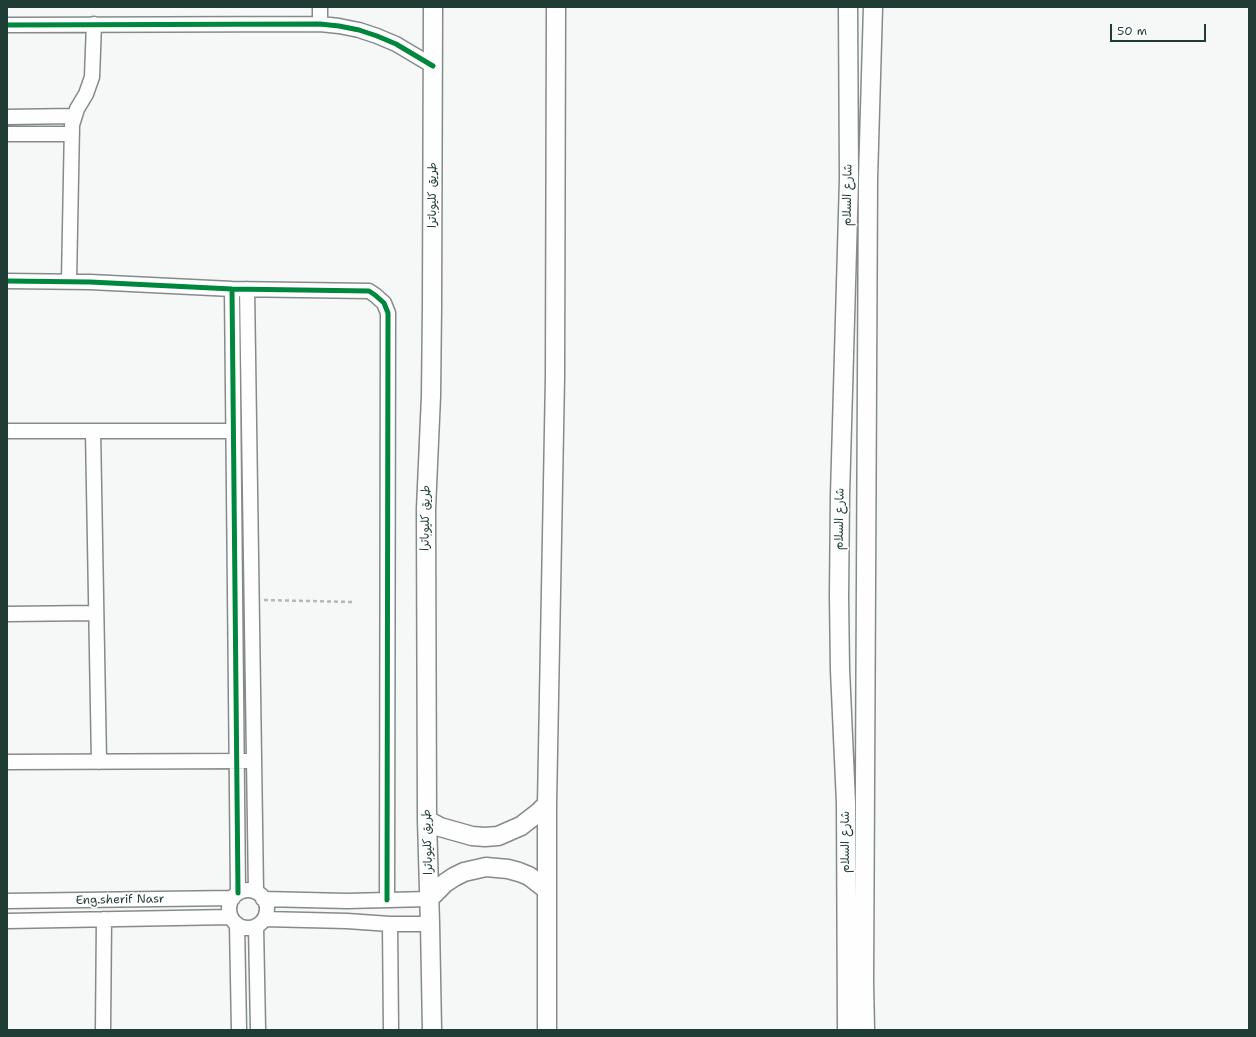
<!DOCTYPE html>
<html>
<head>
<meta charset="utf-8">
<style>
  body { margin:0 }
  #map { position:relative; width:1256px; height:1037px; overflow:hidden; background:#f6f7f7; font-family:"Shantell Sans",sans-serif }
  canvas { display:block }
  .frame { position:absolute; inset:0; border:8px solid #1f3d34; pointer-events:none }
  .scale { position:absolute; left:1110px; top:24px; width:96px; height:18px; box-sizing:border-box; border:2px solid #1f3d34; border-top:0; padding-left:5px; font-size:12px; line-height:14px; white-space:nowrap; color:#1f3d34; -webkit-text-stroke:3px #fff; paint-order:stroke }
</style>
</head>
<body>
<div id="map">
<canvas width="1256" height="1037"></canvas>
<div class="frame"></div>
<div class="scale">50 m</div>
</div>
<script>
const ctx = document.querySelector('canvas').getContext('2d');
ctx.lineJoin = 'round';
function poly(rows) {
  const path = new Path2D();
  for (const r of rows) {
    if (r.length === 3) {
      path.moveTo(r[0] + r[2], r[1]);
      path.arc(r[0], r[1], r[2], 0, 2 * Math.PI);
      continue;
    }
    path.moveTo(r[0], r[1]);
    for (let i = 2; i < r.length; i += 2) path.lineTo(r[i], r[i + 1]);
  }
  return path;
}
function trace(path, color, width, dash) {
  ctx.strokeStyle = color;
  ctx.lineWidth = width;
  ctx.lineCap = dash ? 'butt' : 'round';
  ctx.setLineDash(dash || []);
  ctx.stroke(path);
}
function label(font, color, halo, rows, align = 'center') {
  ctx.font = font + ' "Shantell Sans","Playpen Sans Arabic",sans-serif';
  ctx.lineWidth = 3.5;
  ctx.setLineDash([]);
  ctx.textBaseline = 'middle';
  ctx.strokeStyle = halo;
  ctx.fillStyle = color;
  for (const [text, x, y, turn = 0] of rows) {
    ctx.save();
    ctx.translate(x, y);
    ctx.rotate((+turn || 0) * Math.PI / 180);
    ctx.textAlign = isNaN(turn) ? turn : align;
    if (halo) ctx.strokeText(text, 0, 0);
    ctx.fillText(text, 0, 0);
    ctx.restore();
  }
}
const minor = poly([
  [320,24,320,7],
  [7,25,320,24,339,26,359,30,377,36,396,44,433,66],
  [7,117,74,116],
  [7,134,72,134],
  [7,281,90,282,232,289,369,291,375,295,384,303,388,313,387,900],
  [69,281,72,125,77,109,86,94,92,77,94,24],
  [232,289,238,893],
  [247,289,256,892],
  [7,431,232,431],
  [93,431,99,762],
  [7,614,96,613],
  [7,762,246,761],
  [248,909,19],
  [263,899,347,901,429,899],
  [7,901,233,898],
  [264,919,347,921,390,924,430,924],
  [7,921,231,917],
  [237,924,239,1030],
  [390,924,391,1030],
  [256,926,258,1030],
  [103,1030,104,919]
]);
const major = poly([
  [427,820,440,827,472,836,485,837,498,836,521,826,539,812,547,804],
  [429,899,445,883,454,877,464,872,486,867,508,869,519,872,529,876,547,890],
  [432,1030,430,924,427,820,426,509,431,396,432,307,433,7],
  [547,1030,547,804,555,377,556,7],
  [847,1030,846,803,840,670,839,596,840,495,849,179,848,7],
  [865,1030,864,982,868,179,873,7]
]);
trace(minor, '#858b8a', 17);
trace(major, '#858b8a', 21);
trace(poly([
  [264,600,353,602]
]), '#b5b8b7', 2.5, [4, 3]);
trace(minor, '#fefefe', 14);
trace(major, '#fefefe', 18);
trace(poly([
  [7,25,320,24,339,26,359,30,377,36,396,44,433,66],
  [7,281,90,282,232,289,369,291,375,295,384,303,388,313,387,900],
  [232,289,238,893]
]), '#00873e', 5);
label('12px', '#1f3d34', '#fff', [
  ["طريق كليوباترا",433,195,-90],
  ["شارع السلام",848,195,-89],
  ["طريق كليوباترا",426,518,-89],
  ["شارع السلام",840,519,-89],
  ["طريق كليوباترا",428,842,-92],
  ["شارع السلام",846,842,-90],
  ["Eng.sherif Nasr",120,900,-1]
]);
</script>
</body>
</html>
